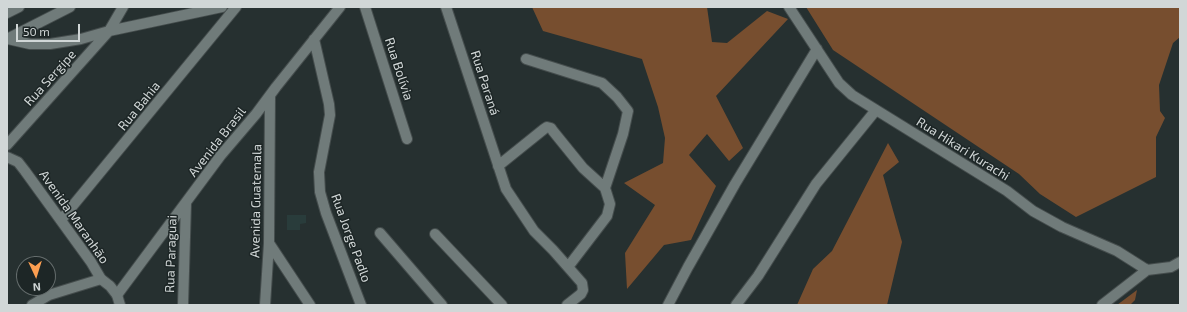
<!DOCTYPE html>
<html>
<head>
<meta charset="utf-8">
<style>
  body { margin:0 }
  #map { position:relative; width:1187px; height:312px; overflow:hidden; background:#263030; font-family:"Exo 2",sans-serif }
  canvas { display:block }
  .frame { position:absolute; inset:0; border:8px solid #d1d7d7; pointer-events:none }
  .north { position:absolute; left:16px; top:256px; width:40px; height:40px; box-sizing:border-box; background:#1d2626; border:1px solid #656d6d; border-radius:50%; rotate:176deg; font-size:11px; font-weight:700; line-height:16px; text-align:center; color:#d1d7d7 }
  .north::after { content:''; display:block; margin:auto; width:14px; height:18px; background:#fb9e51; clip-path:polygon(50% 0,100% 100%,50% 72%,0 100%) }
  .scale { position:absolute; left:16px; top:24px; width:64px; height:18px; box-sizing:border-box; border:2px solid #d1d7d7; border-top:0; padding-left:5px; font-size:12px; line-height:14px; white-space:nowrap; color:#d1d7d7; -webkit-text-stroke:3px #1d2626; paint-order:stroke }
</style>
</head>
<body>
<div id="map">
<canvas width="1187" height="312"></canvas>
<div class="frame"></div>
<div class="north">N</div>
<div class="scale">50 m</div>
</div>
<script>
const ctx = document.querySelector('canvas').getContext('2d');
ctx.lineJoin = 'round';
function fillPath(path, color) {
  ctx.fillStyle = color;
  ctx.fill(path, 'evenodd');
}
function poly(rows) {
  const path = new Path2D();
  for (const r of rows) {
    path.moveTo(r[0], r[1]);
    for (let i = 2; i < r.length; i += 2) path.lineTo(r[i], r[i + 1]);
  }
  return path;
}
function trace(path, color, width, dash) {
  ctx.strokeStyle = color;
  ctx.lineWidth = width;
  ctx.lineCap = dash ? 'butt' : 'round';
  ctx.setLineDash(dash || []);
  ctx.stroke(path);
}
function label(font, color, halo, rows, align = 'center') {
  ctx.font = font + ' "Exo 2",sans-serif';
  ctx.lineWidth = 3;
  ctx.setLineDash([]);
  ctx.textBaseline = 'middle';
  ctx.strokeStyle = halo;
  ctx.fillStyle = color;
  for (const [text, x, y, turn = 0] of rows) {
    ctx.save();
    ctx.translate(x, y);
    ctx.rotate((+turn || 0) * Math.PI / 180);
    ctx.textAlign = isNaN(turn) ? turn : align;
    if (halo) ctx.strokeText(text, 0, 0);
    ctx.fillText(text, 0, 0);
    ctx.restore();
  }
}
fillPath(poly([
  [287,215,306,215,306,223,300,224,300,230,287,230]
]), '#293c3b');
fillPath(poly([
  [532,7,707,7,712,42,727,43,767,11,788,19,716,96,743,148,729,161,707,134,689,155,716,186,691,240,664,245,627,289,625,253,655,205,624,183,663,163,665,138,658,107,642,59,543,31],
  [806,7,1180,7,1180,37,1173,43,1159,85,1160,111,1165,118,1156,137,1156,177,1076,217,1040,194,1019,174,833,50],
  [888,143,899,162,883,175,902,242,887,305,797,305,813,269,832,251],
  [1137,290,1135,300,1130,305,1117,305]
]), '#774e2f');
const street = poly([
  [365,7,407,139],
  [446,7,506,189,534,231,553,250,582,283,583,290,581,294,567,305],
  [789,7,839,83,852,95,1007,191,1033,211,1062,227,1117,251,1147,270,1171,267,1180,262],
  [7,39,70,7],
  [8,39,30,44,50,44,81,39,109,31,222,7],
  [314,39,329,104,330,115,319,172,320,192,326,213,361,305],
  [526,59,602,83,617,97,628,111,623,134,605,188],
  [7,145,109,31,123,7],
  [498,166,544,129,547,127,551,128,553,131,583,168,605,188,610,204,607,216,568,267],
  [61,220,236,7],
  [380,233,442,305],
  [435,234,502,305],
  [269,243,310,305],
  [117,295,221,155,256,114,276,87,340,7],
  [32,305,49,295,101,279],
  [183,305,186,203],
  [265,305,269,243,270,96],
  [668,305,688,267,735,184,817,49],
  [736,305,758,276,816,184,876,110],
  [1102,305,1147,270]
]);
const secondary = poly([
  [7,13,19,7],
  [7,157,18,162,25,171,91,262,101,279,110,286,117,295,120,305]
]);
trace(street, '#454d4d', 12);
trace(secondary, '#454d4d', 12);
trace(street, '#707b7a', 10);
trace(secondary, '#707b7a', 10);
label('13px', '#d1d7d7', '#1d2626', [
  ["Rua Bolívia",399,69,72],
  ["Rua Sergipe",50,78,-48],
  ["Rua Paraná",485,83,72],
  ["Rua Bahia",139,106,-51],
  ["Avenida Brasil",217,142,-52],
  ["Rua Hikari Kurachi",963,149,32],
  ["Avenida Guatemala",256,201,-89],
  ["Avenida Maranhão",74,217,55],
  ["Rua Jorge Padlo",351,238,70],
  ["Rua Paraguai",171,254,-88]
]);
</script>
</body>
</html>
